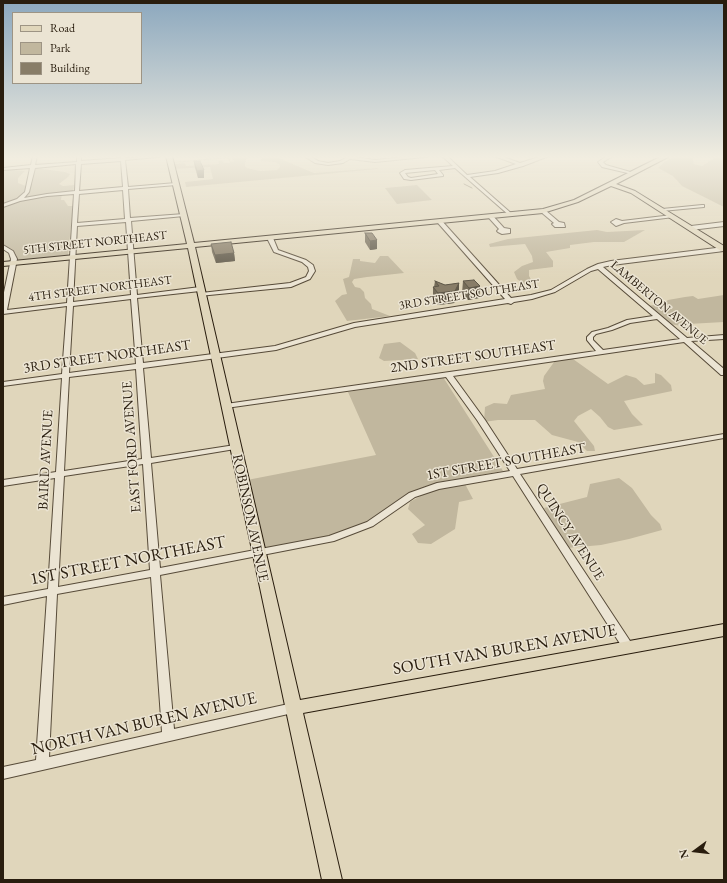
<!DOCTYPE html>
<html>
<head>
<meta charset="utf-8">
<style>
  body { margin:0 }
  #map { position:relative; width:727px; height:883px; overflow:hidden; background:#e0d6bb; font-family:"EB Garamond",serif }
  canvas { display:block }
  .frame { position:absolute; inset:0; border:4px solid #291d0e; pointer-events:none }
  .legend { position:absolute; left:12px; top:12px; width:130px; height:72px; box-sizing:border-box; background:#ebe4d3; border:1px solid #9d9484; margin:0; padding:5px 7px; list-style:none; font-size:12px; color:#291d0e }
  .legend li { display:flex; align-items:center; gap:8px; height:20px }
  .legend b { width:20px; border:1px solid #9d9484 }
  .north { position:absolute; left:675px; top:831px; width:40px; height:40px; -webkit-text-stroke:3px #ebe4d3; paint-order:stroke; rotate:255deg; font-size:11px; font-weight:700; line-height:16px; text-align:center; color:#291d0e }
  .north::after { content:''; display:block; margin:auto; width:14px; height:18px; background:#291d0e; clip-path:polygon(50% 0,100% 100%,50% 72%,0 100%) }
</style>
</head>
<body>
<div id="map">
<canvas width="727" height="883"></canvas>
<div class="frame"></div>
<ul class="legend">
<li><b style="height:5px;background:#e0d6bb"></b>Road</li>
<li><b style="height:11px;background:#c1b79e"></b>Park</li>
<li><b style="height:11px;background:#887d68"></b>Building</li>
</ul>
<div class="north">N</div>
</div>
<script>
const ctx = document.querySelector('canvas').getContext('2d');
ctx.lineJoin = 'round';
function fillPath(path, color) {
  ctx.fillStyle = color;
  ctx.fill(path, 'evenodd');
}
function poly(rows) {
  const path = new Path2D();
  for (const r of rows) {
    path.moveTo(r[0], r[1]);
    for (let i = 2; i < r.length; i += 2) path.lineTo(r[i], r[i + 1]);
  }
  return path;
}
function trace(path, color, width, dash) {
  ctx.strokeStyle = color;
  ctx.lineWidth = width;
  ctx.lineCap = dash ? 'butt' : 'round';
  ctx.setLineDash(dash || []);
  ctx.stroke(path);
}
function label(font, color, halo, rows, align = 'center') {
  ctx.font = font + ' "EB Garamond",serif';
  ctx.lineWidth = 3;
  ctx.setLineDash([]);
  ctx.textBaseline = 'middle';
  ctx.strokeStyle = halo;
  ctx.fillStyle = color;
  for (const [text, x, y, turn = 0] of rows) {
    ctx.save();
    ctx.translate(x, y);
    ctx.rotate((+turn || 0) * Math.PI / 180);
    ctx.textAlign = isNaN(turn) ? turn : align;
    if (halo) ctx.strokeText(text, 0, 0);
    ctx.fillText(text, 0, 0);
    ctx.restore();
  }
}
fillPath(poly([
  [234,156,251,156,246,159,245,166,247,168,260,171,277,170,280,167,279,164,274,162,261,161,261,159,266,156,274,156,314,173,377,168,378,169,186,187,185,182,213,179,210,167,174,169,173,164,185,163,186,166,199,165,219,164,218,161,222,160,224,163,230,163,228,158,174,163,172,162,229,157,231,162,234,161,232,158],
  [675,156,692,156,694,164,702,166,713,159,710,156,718,156,724,160,724,207,682,186,673,176,658,168,664,162],
  [36,168,65,172,70,174,68,177,59,184,63,186,74,185,73,194,62,194,61,200,64,200,68,206,73,206,68,255,18,260,16,254,12,249,3,246,3,169,25,171,18,178,18,183,26,186,32,184],
  [417,185,432,200,397,204,385,188],
  [597,230,607,232,645,230,624,242,594,242,570,245,570,248,546,252,553,261,553,267,529,270,529,276,533,283,525,285,517,279,514,272,522,266,533,262,532,256,525,244,490,247,489,244,508,239],
  [380,256,388,256,404,273,367,277,354,279,352,282,355,287,360,288,364,292,365,298,371,304,372,309,390,316,347,321,335,301,342,295,347,294,343,279,349,277,353,259,360,259,360,261,375,263],
  [724,295,724,322,688,324,687,327,670,324,647,306,663,304,668,300,685,297,693,296,698,299],
  [400,342,415,353,418,359,384,361,379,358,384,344],
  [557,358,573,359,608,384,626,375,636,378,644,385,655,383,655,373,661,375,671,385,672,391,624,401,632,414,643,425,614,430,608,427,600,417,591,409,578,416,574,421,594,446,595,451,587,451,578,442,552,435,535,420,498,420,484,422,485,407,494,403,507,404,511,395,545,389,543,381,544,376],
  [443,377,503,471,439,482,418,489,418,492,360,529,258,553,242,481,376,455,348,392],
  [619,478,632,488,651,515,660,524,662,530,629,539,601,545,567,548,544,508,587,497,590,484],
  [465,484,473,499,459,502,455,529,431,544,418,543,412,534,425,525,408,509,410,502,429,491,443,487]
]), '#c1b79e');
trace(poly([
  [464,184,472,188]
]), '#726652', 1);
const minor = poly([
  [33,156,37,156,35,165,77,162,77,156,81,156,81,161,121,158,121,156,125,156,125,158,167,156,125,160,128,187,176,183,178,184,176,185,128,189,130,218,184,214,186,215,184,216,131,221,137,295,200,287,203,289,200,291,137,298,143,363,275,346,354,323,505,299,438,223,438,221,440,220,442,221,511,298,531,295,551,290,587,269,598,264,611,261,724,247,724,251,612,265,603,267,687,338,724,335,724,339,691,341,724,369,724,375,721,375,684,342,453,376,485,420,517,469,724,434,724,438,520,474,632,644,633,647,632,650,628,651,624,650,513,476,439,489,415,497,373,526,334,541,160,575,174,729,293,703,297,704,299,708,297,712,3,779,3,767,36,760,47,596,3,605,3,597,48,589,55,478,3,486,3,480,56,472,62,378,3,386,3,382,62,374,67,306,3,314,3,297,11,259,9,253,3,249,3,245,13,251,17,259,7,310,67,303,74,194,47,196,20,201,3,207,3,204,17,199,25,192,30,168,3,170,3,168,31,165,33,156],
  [121,161,123,187,79,191,81,164,121,161],
  [76,164,75,191,47,194,24,198,29,192,35,168,76,164],
  [123,190,125,219,77,223,79,194,123,190],
  [126,222,131,295,73,302,77,226,126,222],
  [598,269,653,316,627,320,608,328,592,332,587,337,587,340,596,351,226,404,222,406,226,408,446,377,477,420,510,471,437,483,409,493,367,522,329,536,160,568,151,463,235,449,239,447,235,445,151,458,143,368,276,350,355,327,508,303,511,304,514,302,532,299,555,292,591,271,598,269],
  [131,299,136,364,69,373,73,306,131,299],
  [657,319,680,339,603,350,593,340,593,337,596,334,612,330,630,323,657,319],
  [136,369,142,459,64,471,69,377,136,369],
  [143,464,150,570,58,587,64,476,143,464],
  [151,577,162,732,49,757,57,594,151,577],
  [304,156,310,156,318,161,328,163,340,161,349,156,375,160,414,156,434,156,375,162,350,159,343,163,328,165,315,163,304,156],
  [442,156,447,156,467,175,495,171,516,164,494,156,501,156,520,163,542,156,549,156,523,166,498,173,470,177,512,214,512,215,510,216,455,168,439,170,443,175,443,176,411,180,404,179,400,173,405,170,453,166,442,156],
  [435,170,438,174,411,178,408,177,405,173,435,170],
  [607,156,613,156,603,162,606,165,634,173,632,174,602,167,598,162,607,156],
  [702,205,704,205,704,207,662,211,660,210,662,209,702,205],
  [541,210,545,210,559,222,564,223,565,227,555,227,552,224,554,223,541,212,541,210],
  [672,215,674,216,674,217,624,223,616,226,611,222,616,219,622,221,672,215],
  [489,216,493,216,504,228,510,229,510,233,502,234,498,232,497,231,499,229,489,218,489,216],
  [724,222,724,226,691,230,688,228,691,226,724,222],
  [270,236,273,238,278,250,306,260,313,265,315,271,310,279,291,287,199,296,199,294,201,293,290,283,306,277,309,271,308,267,302,262,274,252,267,238,270,236]
]);
const major = poly([
  [166,156,172,156,194,243,543,209,574,200,662,156,670,156,616,184,635,191,724,246,724,251,721,251,631,193,611,186,578,202,543,213,195,247,300,700,724,624,724,636,303,713,342,880,322,880,188,248,3,266,3,262,187,244,166,156]
]);
trace(minor, '#574b39', 2);
trace(major, '#291d0e', 2);
fillPath(minor, '#ebe4d3');
fillPath(major, '#e0d6bb');
fillPath(poly([
  [194,161,204,170,204,178,198,178,195,168],
  [365,233,377,240,377,249,370,250,365,242],
  [211,244,234,253,235,261,216,263,212,252],
  [435,281,445,285,459,283,459,295,454,303,438,305,433,299,433,287,434,287],
  [463,281,480,286,479,298,468,300,462,293]
]), '#756c59');
fillPath(poly([
  [204,170,204,178,198,178,197,171],
  [377,240,377,249,370,250,370,241],
  [234,253,235,261,216,263,215,255],
  [459,283,459,295,454,303,438,305,438,293],
  [480,286,479,298,468,300,469,288]
]), '#5f5849');
const building = poly([
  [194,161,200,161,204,170,197,171,194,161],
  [365,233,372,233,377,240,370,241,365,233],
  [231,242,234,253,215,255,211,244,231,242],
  [474,280,480,286,469,288,463,281,474,280],
  [435,281,445,285,459,283,455,291,438,293,433,287,439,286,435,281]
]);
fillPath(building, '#887d68');
trace(building, '#5f5849', 1);
const sky = ctx.createLinearGradient(0, 0, 0, 280);
sky.addColorStop(0, '#8ca8be');
sky.addColorStop(0.56, '#f1ede0');
sky.addColorStop(1, '#f1ede000');
ctx.fillStyle = sky;
ctx.fillRect(0, 0, 727, 280);
label('12px', '#291d0e', '#ebe4d3', [
  ["5TH STREET NORTHEAST",95,243,-6],
  ["4TH STREET NORTHEAST",100,289,-7],
  ["3RD STREET SOUTHEAST",469,295,-9],
  ["LAMBERTON AVENUE",659,303,40]
]);
label('14px', '#291d0e', '#ebe4d3', [
  ["3RD STREET NORTHEAST",107,357,-8],
  ["2ND STREET SOUTHEAST",473,357,-8],
  ["EAST FORD AVENUE",132,447,-94],
  ["BAIRD AVENUE",46,460,-87],
  ["1ST STREET SOUTHEAST",506,462,-10],
  ["ROBINSON AVENUE",250,518,78],
  ["QUINCY AVENUE",570,532,57]
]);
label('17px', '#291d0e', '#ebe4d3', [
  ["1ST STREET NORTHEAST",128,561,-11],
  ["SOUTH VAN BUREN AVENUE",505,650,-10],
  ["NORTH VAN BUREN AVENUE",144,724,-13]
]);
</script>
</body>
</html>
